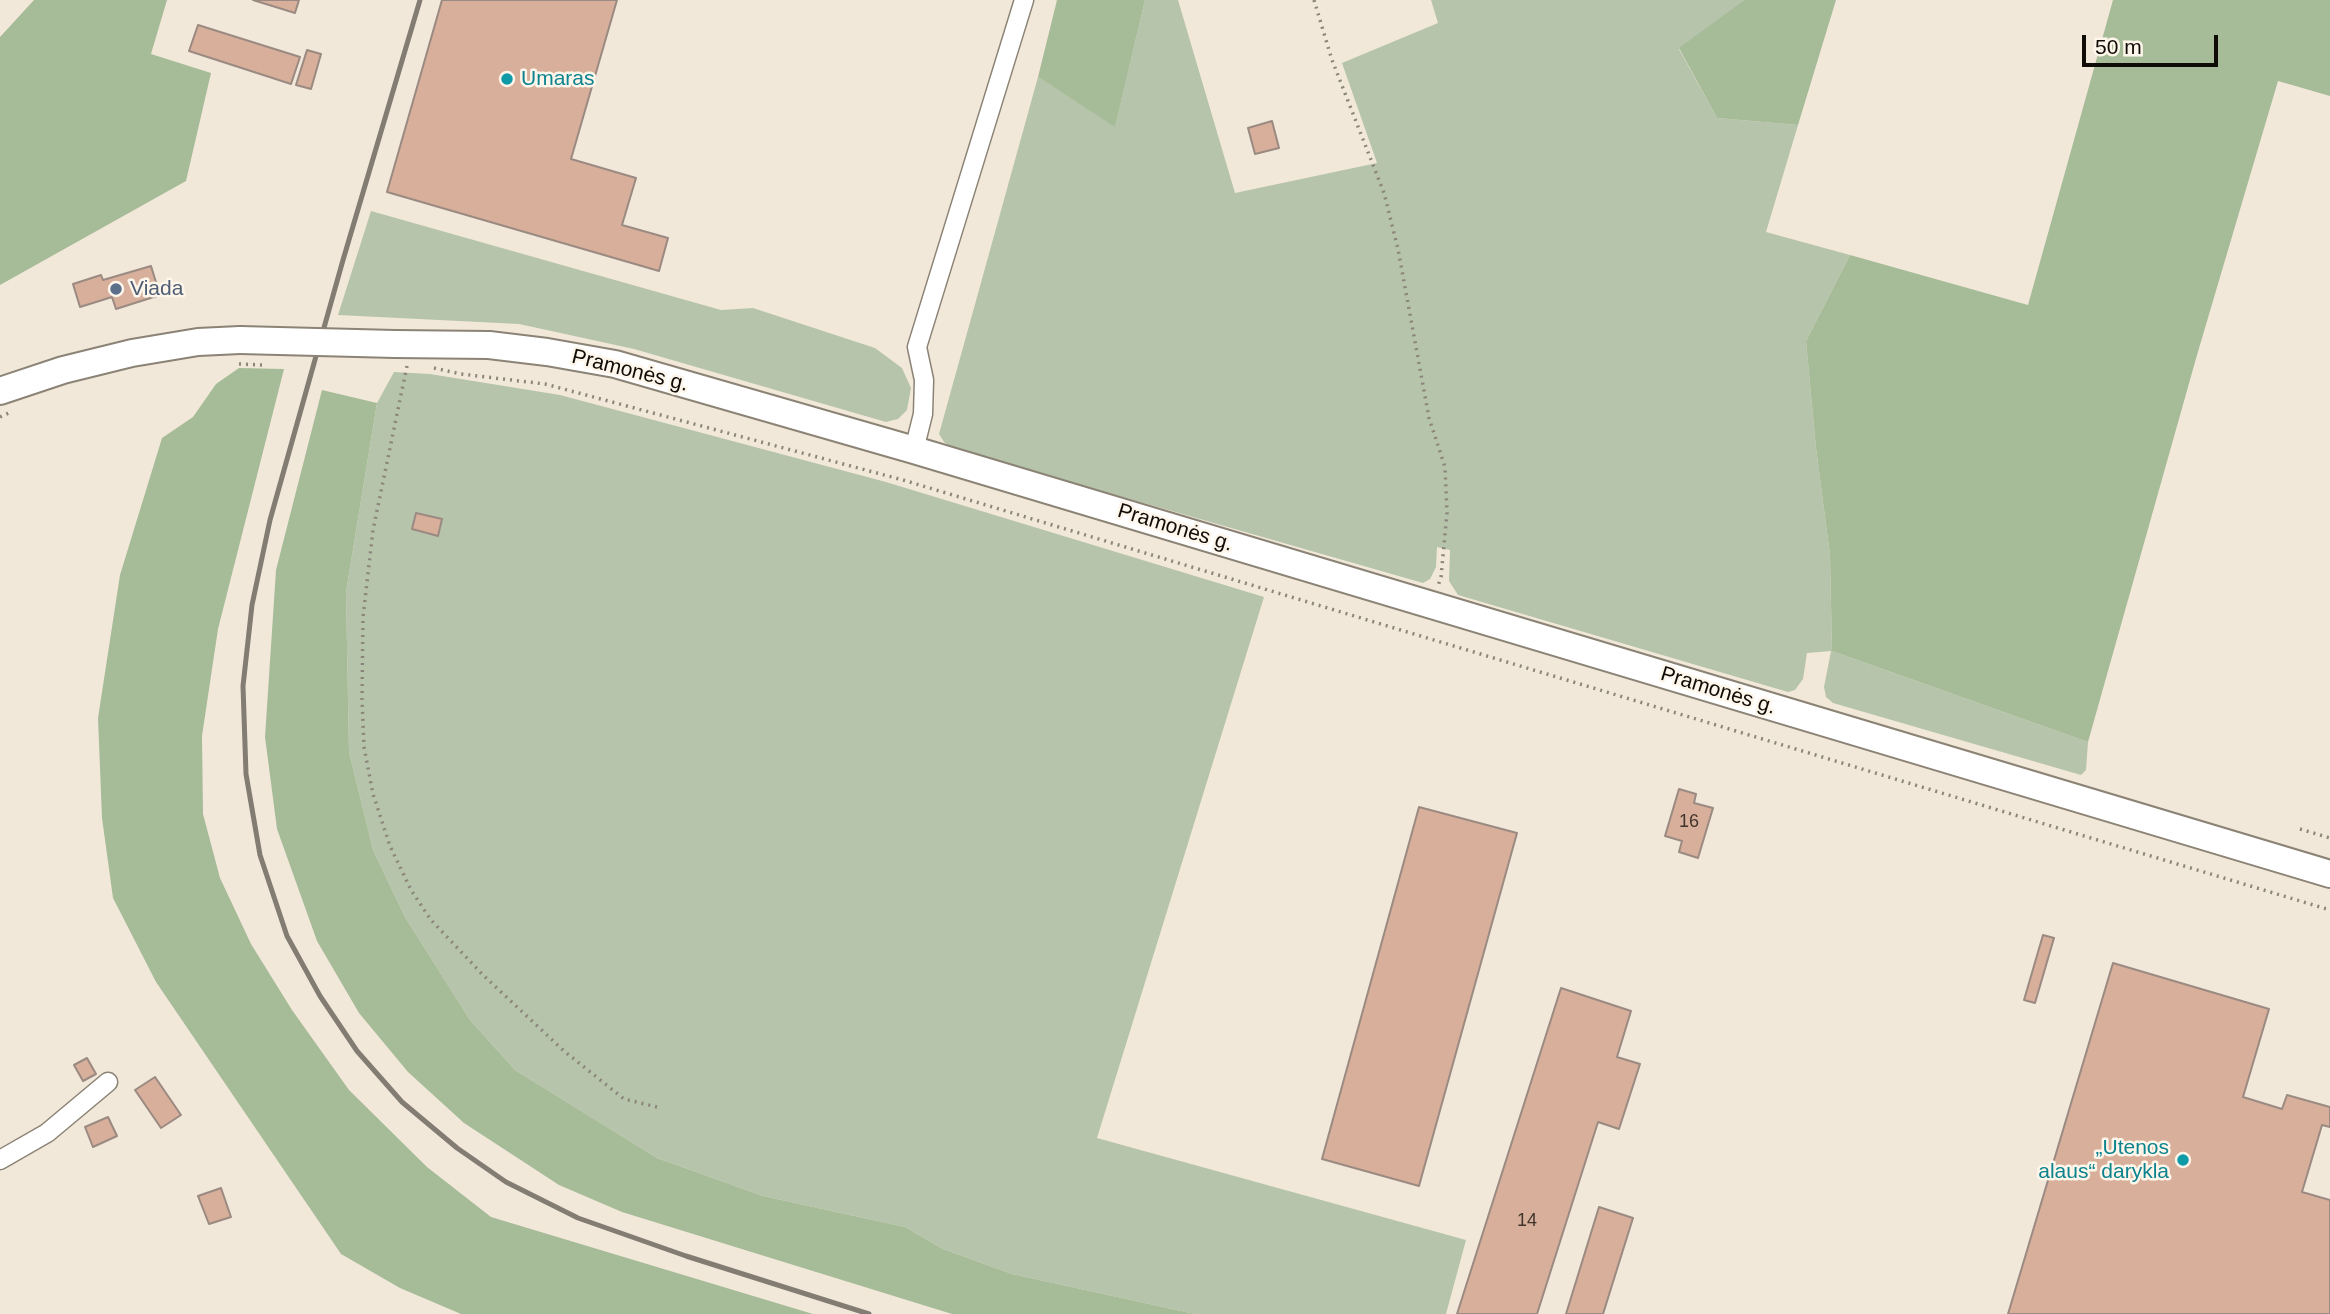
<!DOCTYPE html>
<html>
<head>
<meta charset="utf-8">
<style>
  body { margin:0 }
  #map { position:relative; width:2330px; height:1314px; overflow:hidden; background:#f2e8da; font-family:Helvetica,sans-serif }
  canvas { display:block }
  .scale { position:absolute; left:2082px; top:35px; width:136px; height:32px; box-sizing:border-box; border:4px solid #0f0c07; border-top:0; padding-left:9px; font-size:21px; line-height:24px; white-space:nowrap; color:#0f0c07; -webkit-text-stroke:5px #fef6ea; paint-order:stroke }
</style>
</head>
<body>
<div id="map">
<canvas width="2330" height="1314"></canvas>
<div class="scale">50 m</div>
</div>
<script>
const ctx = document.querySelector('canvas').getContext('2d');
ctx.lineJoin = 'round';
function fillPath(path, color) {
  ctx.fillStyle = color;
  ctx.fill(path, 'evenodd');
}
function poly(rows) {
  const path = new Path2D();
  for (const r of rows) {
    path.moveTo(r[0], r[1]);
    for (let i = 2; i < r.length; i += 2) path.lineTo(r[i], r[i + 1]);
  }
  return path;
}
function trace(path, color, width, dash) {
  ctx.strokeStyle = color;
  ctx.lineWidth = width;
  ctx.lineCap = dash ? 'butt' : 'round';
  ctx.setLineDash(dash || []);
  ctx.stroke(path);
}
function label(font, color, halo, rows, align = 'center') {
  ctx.font = font + ' Helvetica,sans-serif';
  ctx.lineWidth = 5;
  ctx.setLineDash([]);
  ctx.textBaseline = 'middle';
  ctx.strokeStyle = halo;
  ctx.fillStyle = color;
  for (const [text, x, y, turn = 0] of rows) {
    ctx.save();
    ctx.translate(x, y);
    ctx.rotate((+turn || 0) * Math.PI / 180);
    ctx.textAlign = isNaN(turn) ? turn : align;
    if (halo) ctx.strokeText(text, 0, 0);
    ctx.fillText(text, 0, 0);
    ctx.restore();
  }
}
fillPath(poly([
  [1145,0,1178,0,1235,193,1377,163,1342,63,1438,23,1431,0,1744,0,1679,49,1717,118,1798,125,1766,232,1850,255,1806,341,1816,448,1830,555,1832,651,2088,742,2086,770,2081,775,1833,703,1826,697,1824,687,1831,651,1807,653,1803,679,1795,690,1788,692,1458,595,1449,581,1450,550,1437,547,1436,567,1430,579,1423,583,952,448,944,442,939,434,1038,77,1115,126],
  [371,211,721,310,753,308,875,348,902,368,911,388,907,410,898,419,886,422,634,349,519,324,338,315],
  [394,372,430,374,560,395,886,482,1264,597,1097,1138,1466,1240,1446,1314,1195,1314,1012,1274,943,1249,905,1227,763,1196,657,1158,515,1070,470,1020,405,917,373,850,349,752,346,592,377,403]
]), '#b6c4ac');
fillPath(poly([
  [34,0,167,0,151,54,211,73,186,181,0,285,0,37],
  [1057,0,1145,0,1115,127,1038,77],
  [1744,0,1836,0,1798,125,1717,118,1679,48],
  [2113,0,2330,0,2330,96,2278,81,2197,355,2088,742,1832,651,1830,555,1816,448,1806,341,1850,255,2028,305],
  [239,368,284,369,218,629,202,736,203,814,220,878,251,944,292,1010,349,1090,427,1167,491,1217,813,1314,461,1314,400,1288,341,1254,156,982,113,898,102,818,98,718,120,575,162,438,193,417,216,384],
  [322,390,377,403,346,592,349,752,373,850,405,917,470,1020,515,1070,657,1158,763,1196,905,1227,943,1249,1012,1274,1195,1314,952,1314,622,1212,559,1185,464,1123,408,1072,359,1013,317,941,277,829,265,737,276,570]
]), '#a6bb97');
const building = poly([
  [253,0,299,0,295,13,253,0],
  [442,0,617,0,571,159,636,178,622,225,668,238,659,271,387,192,442,0],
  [198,25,300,57,291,84,189,51,198,25],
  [307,50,321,54,311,89,296,85,307,50],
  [1272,121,1279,148,1255,154,1248,128,1272,121],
  [151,266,160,295,116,309,112,297,80,307,73,284,101,275,103,280,151,266],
  [416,513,442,519,438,536,412,529,416,513],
  [1679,789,1696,794,1694,803,1713,808,1698,858,1679,852,1682,841,1665,836,1679,789],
  [1419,807,1517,833,1419,1186,1322,1159,1419,807],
  [2043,935,2054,938,2035,1003,2024,1000,2043,935],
  [2113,963,2269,1009,2243,1097,2282,1109,2287,1095,2330,1107,2330,1127,2322,1125,2302,1192,2330,1200,2330,1314,2008,1314,2113,963],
  [1561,988,1631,1011,1617,1057,1640,1064,1619,1129,1598,1122,1537,1314,1457,1314,1561,988],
  [87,1058,96,1074,83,1081,74,1065,87,1058],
  [155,1077,181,1115,161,1128,135,1090,155,1077],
  [108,1117,117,1136,93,1147,85,1127,108,1117],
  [221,1188,231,1217,209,1224,198,1196,221,1188],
  [1599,1207,1633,1218,1603,1314,1566,1314,1599,1207]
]);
fillPath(building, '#d7af9a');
trace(building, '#9a8a82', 2);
const minor = poly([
  [914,450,923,414,924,380,917,347,1024,0],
  [0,1160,47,1133,108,1082]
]);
const highway = poly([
  [395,344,489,345,547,352,615,364,914,450,2330,874],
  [0,391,63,370,132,353,198,342,240,340]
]);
trace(minor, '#8b8375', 21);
trace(highway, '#8b8375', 30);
trace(poly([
  [1314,0,1332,60,1384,193,1398,249,1429,418,1445,467,1447,513,1441,577,1438,586],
  [407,366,373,530,363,617,362,699,364,747,373,794,390,846,411,890,431,920,483,975,564,1051,624,1099,657,1107],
  [434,368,461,374,545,384,903,480,2330,910],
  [0,417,11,412],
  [2300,829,2330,838]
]), '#8b857b', 3.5, [2, 5]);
trace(minor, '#fff', 18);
trace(highway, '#fff', 26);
trace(poly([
  [420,0,343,260,270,520,252,605,243,686,246,774,260,855,287,936,320,996,357,1051,402,1102,457,1148,506,1182,578,1218,686,1256,869,1314]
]), '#837c73', 5);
const highwayBridge = poly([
  [240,340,395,344]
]);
trace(highwayBridge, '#8b8375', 30, []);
trace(poly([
  [239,364,262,365]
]), '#8b857b', 3.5, [2, 5]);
trace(highwayBridge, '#fff', 26);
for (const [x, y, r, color] of [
  [507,79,7,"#0f9aa8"],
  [116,289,7,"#5c6f8a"],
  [2183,1160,7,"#0f9aa8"]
]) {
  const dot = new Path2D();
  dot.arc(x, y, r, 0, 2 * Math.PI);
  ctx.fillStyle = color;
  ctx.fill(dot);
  trace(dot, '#fef6ea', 2.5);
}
label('18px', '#41352c', null, [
  ["16",1689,822],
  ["14",1527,1221]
]);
label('21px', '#0d838f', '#fef6ea', [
  ["Umaras",521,79],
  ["„Utenos",2169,1148,"right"],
  ["alaus“ darykla",2169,1172,"right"]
], 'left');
label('21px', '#4e5e75', '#fef6ea', [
  ["Viada",130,289]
], 'left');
label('21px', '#0f0c07', '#fef6ea', [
  ["Pramonės g.",630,371,14],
  ["Pramonės g.",1175,528,17],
  ["Pramonės g.",1718,691,17]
]);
</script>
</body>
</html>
